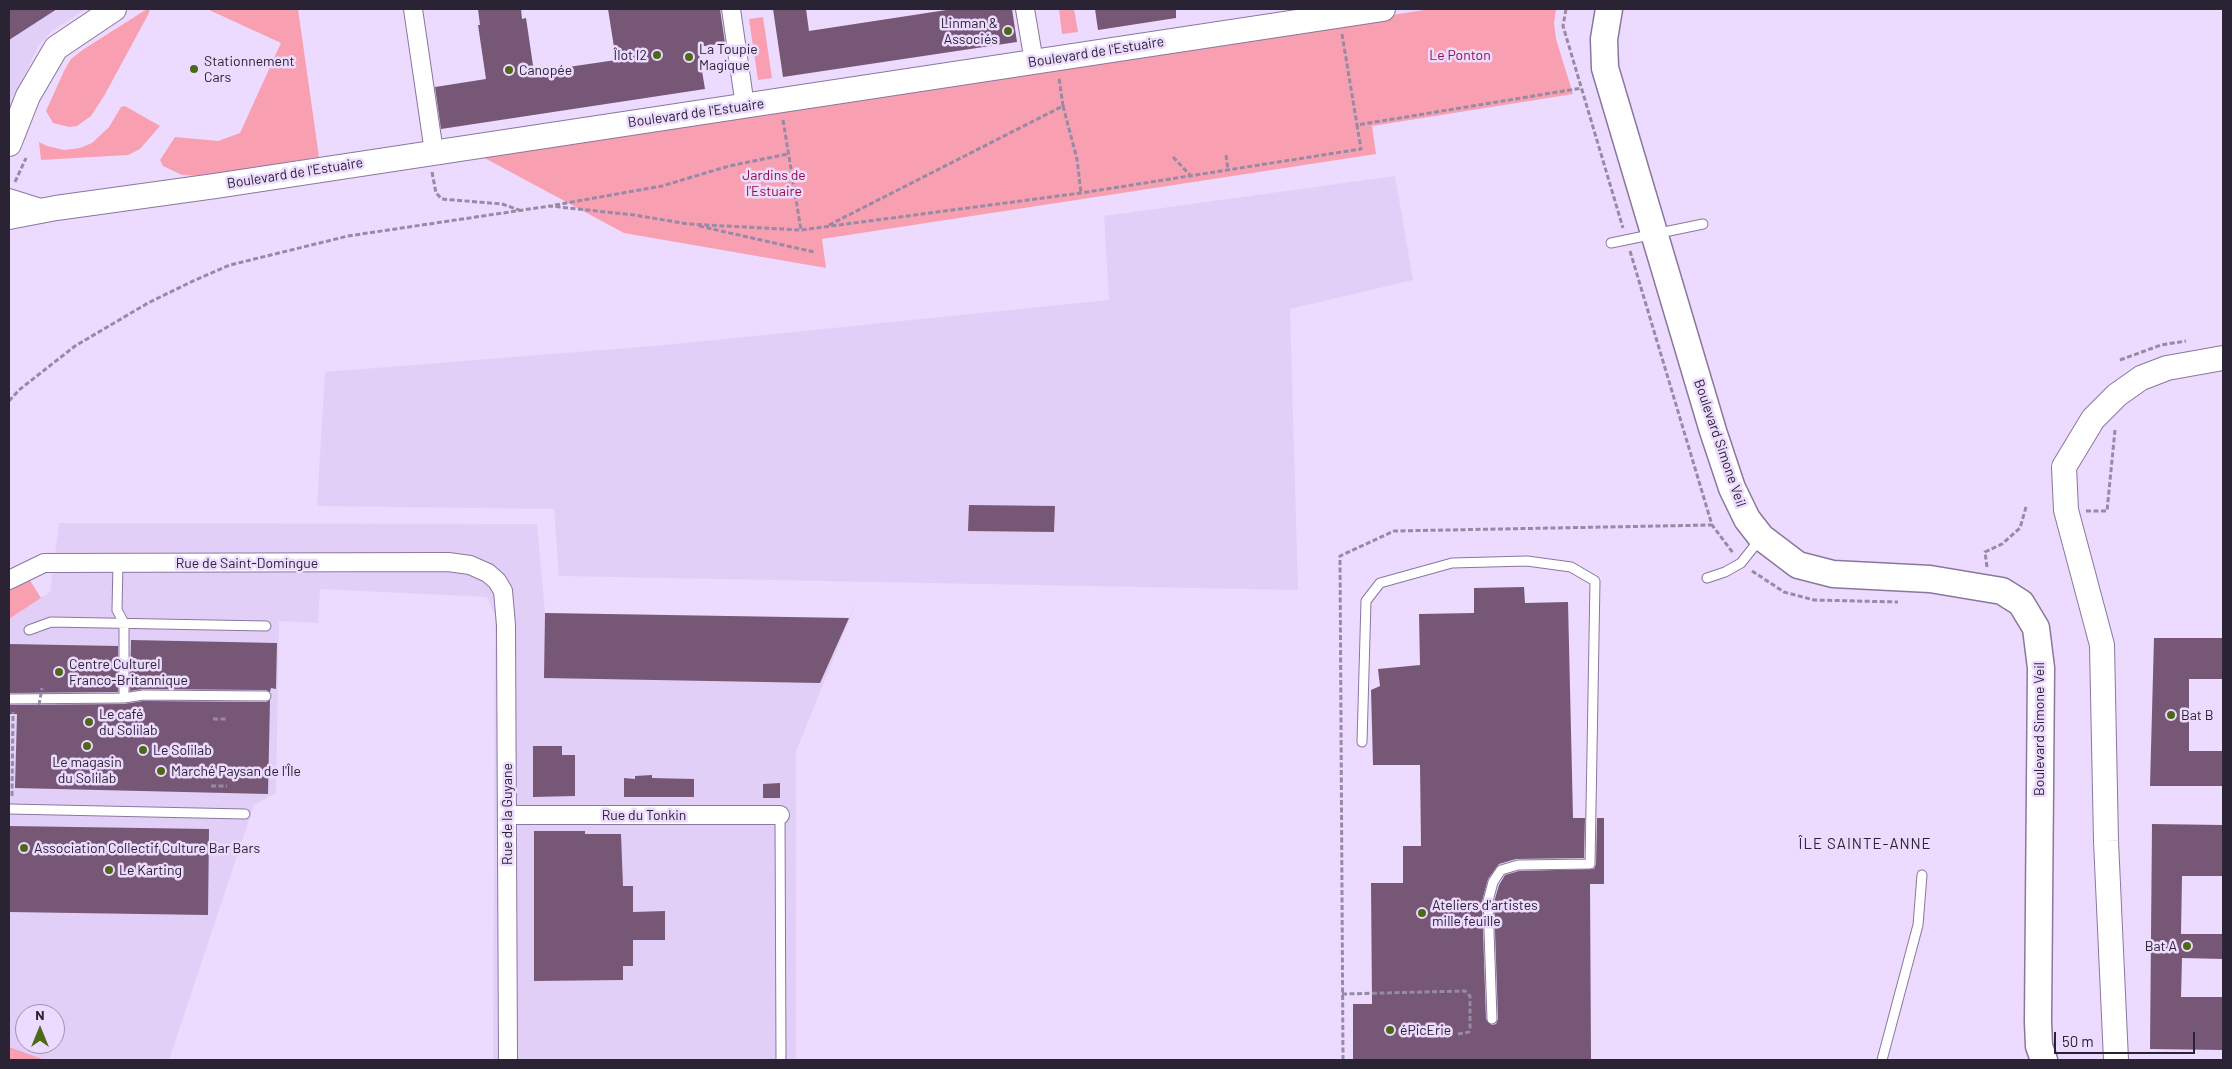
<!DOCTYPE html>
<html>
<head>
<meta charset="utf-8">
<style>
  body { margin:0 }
  #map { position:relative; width:2232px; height:1069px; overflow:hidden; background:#ecdbfe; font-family:Barlow,sans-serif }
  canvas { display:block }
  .frame { position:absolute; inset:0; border:10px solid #2a2333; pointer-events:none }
  .north { position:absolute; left:15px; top:1004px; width:50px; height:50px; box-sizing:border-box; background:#ecdbfe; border:1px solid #9e91ad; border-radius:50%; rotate:0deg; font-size:14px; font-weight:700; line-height:20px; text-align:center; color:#2a2333 }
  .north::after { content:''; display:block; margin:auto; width:18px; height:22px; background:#4e681a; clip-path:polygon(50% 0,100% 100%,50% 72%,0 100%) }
  .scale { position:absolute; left:2054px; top:1032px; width:141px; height:22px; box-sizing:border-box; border:2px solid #2a2333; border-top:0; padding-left:6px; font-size:15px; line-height:18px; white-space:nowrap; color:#2a2333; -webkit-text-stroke:4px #ecdbfe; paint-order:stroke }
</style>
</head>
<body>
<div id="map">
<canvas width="2232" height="1069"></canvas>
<div class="frame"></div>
<div class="north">N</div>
<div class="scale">50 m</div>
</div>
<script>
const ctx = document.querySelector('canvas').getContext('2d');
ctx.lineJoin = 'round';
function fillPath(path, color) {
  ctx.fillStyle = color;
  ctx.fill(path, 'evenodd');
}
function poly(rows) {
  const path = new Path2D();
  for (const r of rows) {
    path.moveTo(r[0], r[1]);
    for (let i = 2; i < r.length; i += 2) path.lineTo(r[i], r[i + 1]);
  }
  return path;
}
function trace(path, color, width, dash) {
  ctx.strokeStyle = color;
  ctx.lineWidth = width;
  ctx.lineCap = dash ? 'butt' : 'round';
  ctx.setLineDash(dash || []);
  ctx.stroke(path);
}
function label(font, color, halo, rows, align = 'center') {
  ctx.font = font + ' Barlow,sans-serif';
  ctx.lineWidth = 5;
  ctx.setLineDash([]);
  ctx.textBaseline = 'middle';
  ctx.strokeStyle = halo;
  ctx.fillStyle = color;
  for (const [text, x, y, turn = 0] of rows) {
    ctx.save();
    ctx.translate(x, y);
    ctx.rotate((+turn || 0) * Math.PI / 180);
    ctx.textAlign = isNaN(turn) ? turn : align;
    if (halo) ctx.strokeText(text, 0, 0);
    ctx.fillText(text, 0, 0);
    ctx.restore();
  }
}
fillPath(poly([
  [9,9,86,9,52,31,38,46,9,109],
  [1395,176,1413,280,1290,309,1298,590,559,576,554,509,317,506,325,372,665,345,1109,300,1104,216],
  [59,523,537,524,545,613,849,618,857,601,796,751,796,1060,493,1060,495,615,487,597,320,589,318,623,279,621,276,793,254,805,169,1060,9,1060,9,619,50,592],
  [25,1014,55,1014,55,1044,25,1044]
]), '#e2cff8');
fillPath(poly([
  [147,9,150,9,149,13,104,96,91,116,77,126,69,127,53,123,46,111,64,71,71,59,84,49],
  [207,9,298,9,319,157,202,176,182,175,163,166,160,160,175,137,218,141,240,133,281,43],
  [1059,9,1074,9,1078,32,1062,34],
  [1431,9,1556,9,1554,23,1556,39,1573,94,1372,126,1376,154,822,239,826,268,624,233,479,155],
  [763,17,772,78,758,80,749,19],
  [125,106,160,126,140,149,128,155,41,160,39,142,47,146,64,150,80,148,92,143,109,127,121,107],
  [21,566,41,598,9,619,9,572],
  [9,1047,45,1060,9,1060]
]), '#f8a0b2');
fillPath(poly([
  [9,9,57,9,9,40],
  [478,9,521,9,522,19,526,18,534,72,616,60,608,9,720,9,725,43,698,47,705,89,441,129,435,87,486,79,478,25,480,25],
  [773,9,806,9,809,31,953,9,1012,9,1017,42,783,77],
  [1095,9,1176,9,1176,18,1098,30],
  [969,505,1055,506,1054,532,968,531],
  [1524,587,1525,603,1568,602,1573,818,1585,818,1584,858,1516,859,1499,864,1488,879,1482,901,1486,1019,1492,1025,1496,1024,1498,1019,1494,902,1499,885,1505,875,1519,871,1594,869,1596,864,1597,818,1604,818,1604,884,1590,884,1591,1060,1353,1060,1353,1004,1372,1004,1371,883,1403,883,1403,846,1421,846,1420,765,1373,765,1371,690,1380,686,1378,669,1420,665,1419,614,1474,613,1474,588],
  [545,613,849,618,820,683,544,678],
  [2154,638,2223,638,2223,679,2189,679,2189,751,2223,751,2223,786,2150,786],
  [131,640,277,643,276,689,271,688,270,692,266,690,143,689,130,691],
  [9,644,118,646,118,692,9,693],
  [270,700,268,794,15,788,17,714,9,714,9,705,124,704,143,701,266,702],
  [533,746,562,746,562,755,575,755,575,796,533,797],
  [652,775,652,778,694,779,694,797,624,797,624,778,635,779,635,776],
  [780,783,780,798,763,798,763,784],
  [2152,824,2223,825,2223,876,2182,876,2181,934,2223,934,2223,959,2182,958,2181,997,2223,997,2223,1050,2150,1049],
  [9,826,209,829,208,915,9,912],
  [534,831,585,831,585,834,621,834,623,886,633,886,633,912,665,911,665,940,633,940,633,966,623,966,623,980,534,981]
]), '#765776');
const lane = poly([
  [1611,243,1703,224],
  [118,563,117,610,124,623,124,698],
  [1707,578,1725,572,1741,563,1760,539],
  [29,630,51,622,266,626],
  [9,699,124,698,143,695,266,696],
  [1362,742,1366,601,1380,583,1452,563,1527,561,1571,567,1595,581,1590,864,1518,865,1501,870,1493,882,1488,901,1492,1019],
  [9,809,245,814],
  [780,815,781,1060],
  [1882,1060,1918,925,1922,875]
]);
const street = poly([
  [413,9,434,152],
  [731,9,745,106],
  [1025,9,1034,62],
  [9,198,44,209],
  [9,580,44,563,448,562,470,565,488,573,497,581,503,591,506,625,508,1060],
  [507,815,780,815]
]);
const secondary = poly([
  [9,144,28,96,56,48,114,9],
  [9,217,56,208,215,186,1383,9],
  [2116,1060,2106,841,2102,645,2066,510,2064,467,2093,419,2117,395,2141,378,2167,368,2223,358]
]);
const primary = poly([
  [1609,9,1604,39,1605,68,1713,431,1732,488,1747,519,1761,537,1798,565,1833,574,1930,579,2002,591,2021,603,2036,628,2041,668,2038,1022,2039,1046,2044,1060]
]);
trace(lane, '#8a779e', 11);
trace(street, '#8a779e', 20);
trace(secondary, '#8a779e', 26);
trace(primary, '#8a779e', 29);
trace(poly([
  [1566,9,1563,26,1623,228],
  [1342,34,1357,125],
  [1063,106,1077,159,1081,193],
  [783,120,801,230],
  [1226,155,1228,170],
  [1173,157,1190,175],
  [432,172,436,193,442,199,502,204,522,211],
  [15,182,26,158],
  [555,205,662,186,729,166,788,154],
  [829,225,1063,106,1059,78],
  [699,226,814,252],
  [1630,251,1712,525,1733,553],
  [2120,360,2161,345,2186,341],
  [9,401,19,390,75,346,148,303,195,280,230,265,348,236,550,206,634,215,688,224,801,230,1081,193,1361,149,1357,125,1582,88],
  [2086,511,2107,511,2115,430],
  [1987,567,1985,552,2002,544,2020,528,2026,507],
  [1752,571,1784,592,1814,600,1898,602],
  [213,719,228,719],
  [211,786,227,786],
  [12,796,13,712],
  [1342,994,1465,991,1470,996,1470,1028,1469,1032,1458,1034],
  [1343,1060,1340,556,1394,531,1712,525]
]), '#978aa5', 3, [5, 2.5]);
trace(lane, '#fff', 9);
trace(street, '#fff', 18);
trace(secondary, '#fff', 24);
trace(primary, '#fff', 26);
trace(poly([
  [39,705,42,688]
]), '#978aa5', 3, [5, 2.5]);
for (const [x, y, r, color] of [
  [1008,31,5,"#4e681a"],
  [657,55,5,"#4e681a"],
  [689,57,5,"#4e681a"],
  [194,69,5,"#4e681a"],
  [509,70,5,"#4e681a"],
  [59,672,5,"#4e681a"],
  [2171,715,5,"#4e681a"],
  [89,722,5,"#4e681a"],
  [87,746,5,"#4e681a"],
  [143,750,5,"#4e681a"],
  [161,771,5,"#4e681a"],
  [24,848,5,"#4e681a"],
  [109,870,5,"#4e681a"],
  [1422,913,5,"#4e681a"],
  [2187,946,5,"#4e681a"],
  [1390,1030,5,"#4e681a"]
]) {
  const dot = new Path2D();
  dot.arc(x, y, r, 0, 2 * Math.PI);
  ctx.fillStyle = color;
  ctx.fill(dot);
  trace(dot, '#ecdbfe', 2);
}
label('14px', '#2a2333', '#ecdbfe', [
  ["Linman &",998,23,"right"],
  ["Associés",998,39,"right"],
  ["La Toupie",699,49],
  ["Magique",699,65],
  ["Îlot I2",647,55,"right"],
  ["Stationnement",204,61],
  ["Cars",204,77],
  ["Canopée",519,70],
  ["Centre Culturel",69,664],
  ["Franco-Britannique",69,680],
  ["Le café",99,714],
  ["du Solilab",99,730],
  ["Bat B",2181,715],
  ["Le Solilab",153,750],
  ["Le magasin",87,762,"center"],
  ["du Solilab",87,778,"center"],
  ["Marché Paysan de l'Île",171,771],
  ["Association Collectif Culture Bar Bars",34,848],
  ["Le Karting",119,870],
  ["Ateliers d'artistes",1432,905],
  ["mille feuille",1432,921],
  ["Bat A",2177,946,"right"],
  ["éPicErie",1400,1030]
], 'left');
label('14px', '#2a2333', '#ecdbfe', [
  ["Boulevard de l'Estuaire",1096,52,-9],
  ["Boulevard de l'Estuaire",696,113,-8],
  ["Boulevard de l'Estuaire",295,173,-9],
  ["Boulevard Simone Veil",1720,443,71],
  ["Rue de Saint-Domingue",247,563],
  ["Boulevard Simone Veil",2039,729,-90],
  ["Rue de la Guyane",507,814,-90],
  ["Rue du Tonkin",644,815]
]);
label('14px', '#901241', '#ecdbfe', [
  ["Le Ponton",1460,55],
  ["Jardins de",774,175],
  ["l'Estuaire",774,191]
]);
ctx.letterSpacing = '1px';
label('15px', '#2a2333', '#ecdbfe', [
  ["ÎLE SAINTE-ANNE",1865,844]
]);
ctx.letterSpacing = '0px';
</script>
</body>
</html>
